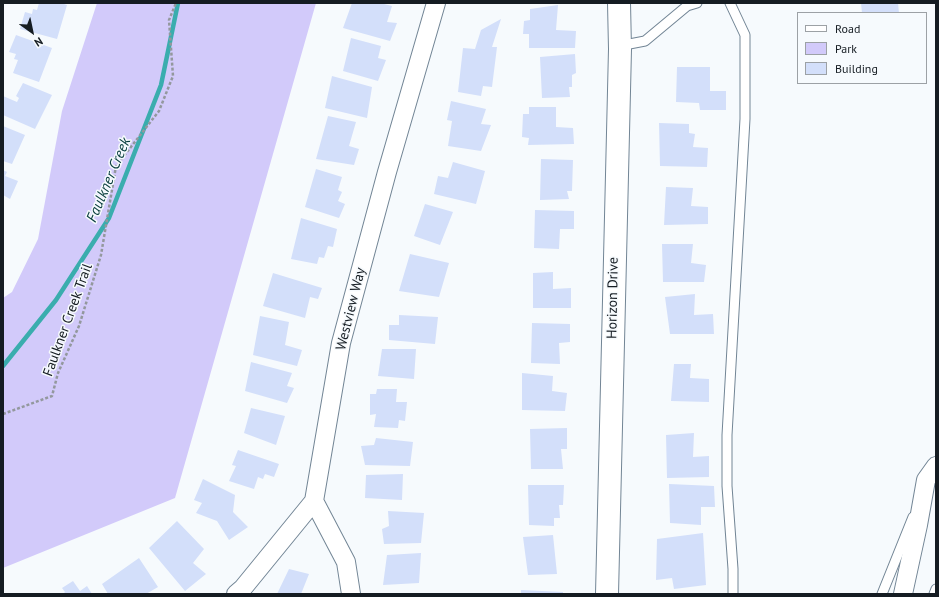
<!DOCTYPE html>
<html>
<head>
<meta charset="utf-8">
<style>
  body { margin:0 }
  #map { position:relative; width:939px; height:597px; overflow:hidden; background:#f6fafd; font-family:"PT Sans",sans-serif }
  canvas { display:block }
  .frame { position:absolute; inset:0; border:4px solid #151c22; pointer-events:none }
  .legend { position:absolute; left:797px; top:12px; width:130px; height:72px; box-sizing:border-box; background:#f6fafd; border:1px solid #9ca1a5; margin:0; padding:5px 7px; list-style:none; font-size:12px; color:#151c22 }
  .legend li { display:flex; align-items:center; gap:8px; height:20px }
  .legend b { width:20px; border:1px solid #9ca1a5 }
  .north { position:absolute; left:12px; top:12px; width:40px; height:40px; -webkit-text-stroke:3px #f6fafd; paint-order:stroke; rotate:147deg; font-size:11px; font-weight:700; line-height:16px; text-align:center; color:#151c22 }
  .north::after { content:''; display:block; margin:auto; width:14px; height:18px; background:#151c22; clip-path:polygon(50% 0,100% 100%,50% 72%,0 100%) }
</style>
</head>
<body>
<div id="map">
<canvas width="939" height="597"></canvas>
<div class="frame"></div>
<ul class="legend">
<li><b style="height:5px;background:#fff"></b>Road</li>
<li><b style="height:11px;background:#d2cafa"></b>Park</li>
<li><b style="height:11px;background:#d3dffa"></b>Building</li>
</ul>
<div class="north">N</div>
</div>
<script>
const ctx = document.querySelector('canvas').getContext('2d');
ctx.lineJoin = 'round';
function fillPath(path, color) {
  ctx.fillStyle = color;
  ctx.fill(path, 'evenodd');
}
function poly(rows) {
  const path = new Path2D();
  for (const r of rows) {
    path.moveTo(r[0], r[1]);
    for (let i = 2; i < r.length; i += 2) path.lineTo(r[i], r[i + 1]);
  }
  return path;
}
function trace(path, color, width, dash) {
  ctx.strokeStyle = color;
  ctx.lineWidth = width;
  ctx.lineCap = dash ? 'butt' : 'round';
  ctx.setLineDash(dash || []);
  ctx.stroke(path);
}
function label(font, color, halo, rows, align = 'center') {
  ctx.font = font + ' "PT Sans",sans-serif';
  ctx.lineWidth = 3;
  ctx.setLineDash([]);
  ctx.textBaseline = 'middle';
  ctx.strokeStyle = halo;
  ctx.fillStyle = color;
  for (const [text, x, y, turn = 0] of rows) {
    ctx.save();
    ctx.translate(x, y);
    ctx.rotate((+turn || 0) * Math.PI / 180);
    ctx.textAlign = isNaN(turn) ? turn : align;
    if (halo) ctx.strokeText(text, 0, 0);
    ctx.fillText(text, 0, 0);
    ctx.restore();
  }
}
fillPath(poly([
  [97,3,316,3,175,498,3,568,3,298,12,292,38,239,62,111]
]), '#d2cafa');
trace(poly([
  [3,366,56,300,109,218,161,85,178,3]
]), '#3aadae', 4.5);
fillPath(poly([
  [39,3,61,3,67,5,57,39,20,29,25,12,32,14,33,9,37,10],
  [352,3,380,3,392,6,387,22,397,23,390,41,343,28],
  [861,3,898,3,899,13,862,13],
  [558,5,556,30,576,31,575,48,529,48,529,34,523,34,524,21,530,20,530,9],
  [501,19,492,47,497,47,492,87,483,86,481,96,458,92,463,48,475,49,481,30],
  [16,35,52,48,39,82,13,73,18,60,14,59,16,54,9,52],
  [351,38,381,46,378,58,386,60,378,81,343,71],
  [575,54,576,73,572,75,572,87,569,87,570,97,542,98,540,57],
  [677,67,710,67,710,91,726,91,726,110,700,110,699,103,676,102],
  [332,76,372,87,367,118,325,108],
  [23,83,52,95,35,129,3,115,3,96,17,102,19,98,16,96],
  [451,101,486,109,481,124,491,125,481,151,448,146,452,121,447,120],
  [529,107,556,107,556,127,573,128,574,144,528,145,529,138,522,137,523,114,529,114],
  [328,116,356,122,349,146,359,149,354,165,316,159],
  [659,123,689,124,689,133,695,134,693,147,708,148,707,167,660,166],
  [3,126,25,135,12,164,3,161],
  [541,159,573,160,572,191,567,191,569,199,540,200],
  [453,162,485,171,476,204,434,194,438,176,448,178],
  [316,169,342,177,338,190,342,192,338,201,345,204,339,218,305,207],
  [3,170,7,172,5,176,18,181,10,199,3,195],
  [666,187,693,188,691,206,708,207,708,224,664,225],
  [425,204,453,212,440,245,414,236],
  [535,210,574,211,574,229,560,229,559,249,534,248],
  [301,218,337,229,333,247,328,246,324,258,319,257,317,264,291,259],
  [662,244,693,244,691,263,706,265,704,282,663,282],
  [410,254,449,263,439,297,399,291],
  [553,272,553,289,571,288,571,308,533,308,533,273],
  [273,273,322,288,318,299,310,297,305,318,263,306],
  [695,294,694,315,713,314,714,334,670,334,665,297],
  [399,315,438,317,435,344,389,340,389,325,399,325],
  [260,316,289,322,285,345,302,350,297,366,253,355],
  [532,323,570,324,570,342,559,343,560,364,531,363],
  [382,349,416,349,414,379,378,376],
  [251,362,292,373,287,386,294,388,287,403,245,391],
  [674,364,691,364,690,378,709,379,709,402,671,401],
  [522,373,553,376,552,391,567,393,565,411,522,410],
  [377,389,397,389,396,402,407,402,405,421,399,420,398,428,374,427,376,414,370,415,370,394,376,394],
  [251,408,285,416,276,445,244,433],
  [567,428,567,449,561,449,563,469,531,469,530,429],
  [694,433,693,457,709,456,709,477,667,478,666,435],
  [376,438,413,442,410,466,365,465,361,446,374,445],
  [238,450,279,464,274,477,265,474,263,479,258,477,254,489,229,481,236,466,232,465],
  [403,474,402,500,365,498,366,475],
  [203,479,235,495,233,512,248,527,229,540,217,521,196,513,202,503,194,500],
  [669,484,714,486,715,507,701,507,701,525,670,523],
  [528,485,564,485,563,505,559,505,560,518,554,518,554,526,529,525],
  [388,511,424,513,421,543,384,544,382,529,389,526],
  [177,521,204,549,193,563,206,574,185,591,149,548],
  [703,533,706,585,674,589,672,578,656,580,657,539],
  [553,535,557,574,528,575,523,537],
  [421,553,419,583,383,585,387,555],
  [139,558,158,587,146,594,108,594,102,584],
  [289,569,309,574,301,594,277,594],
  [73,581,80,591,87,586,92,594,63,594,65,592,62,588],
  [521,590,563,592,563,594,521,594]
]), '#d3dffa');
const service = poly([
  [730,3,745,35,745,119,727,435,727,486,733,569,733,594],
  [619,46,645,41,687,6,697,3],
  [882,594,913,517],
  [934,594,936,589]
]);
const minor = poly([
  [314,501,346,562,351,594],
  [236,594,243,588,314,501,341,343,387,172,436,3],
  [903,594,918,525,926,480,936,466]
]);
const tertiary = poly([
  [607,594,620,49,619,3]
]);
trace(service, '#728595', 11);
trace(minor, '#728595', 20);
trace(tertiary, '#728595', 24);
trace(poly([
  [3,414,52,396,58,373,79,326,101,255,116,166,159,111,173,76,169,20,176,3]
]), '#93989d', 2.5, [3, 2]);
trace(service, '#fff', 9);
trace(minor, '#fff', 18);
trace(tertiary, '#fff', 22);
label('14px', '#151c22', '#f6fafd', [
  ["Horizon Drive",613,298,-89],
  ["Westview Way",351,309,-76],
  ["Faulkner Creek Trail",68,320,-70]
]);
label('italic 15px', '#0d4041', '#f6fafd', [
  ["Faulkner Creek",109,180,-67]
]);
</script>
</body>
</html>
